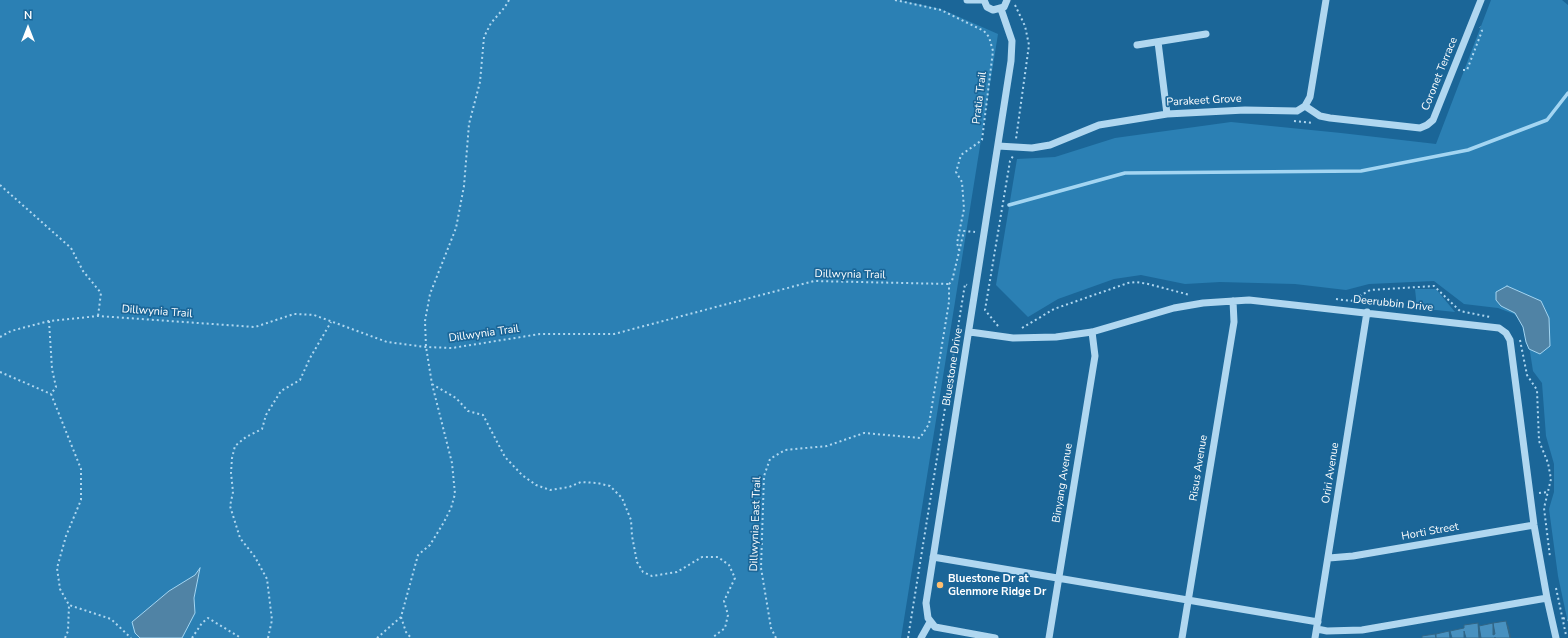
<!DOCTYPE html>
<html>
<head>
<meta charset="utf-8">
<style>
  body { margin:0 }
  #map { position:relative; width:1568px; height:638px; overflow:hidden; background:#1b6698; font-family:"Nunito Sans",sans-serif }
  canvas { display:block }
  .north { position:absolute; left:8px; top:8px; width:40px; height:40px; -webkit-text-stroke:3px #1b6698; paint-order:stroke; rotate:0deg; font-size:11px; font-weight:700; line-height:16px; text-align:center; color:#fff }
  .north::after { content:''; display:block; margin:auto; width:14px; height:18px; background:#fff; clip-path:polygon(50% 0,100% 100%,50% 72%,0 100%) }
</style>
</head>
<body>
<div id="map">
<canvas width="1568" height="638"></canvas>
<div class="north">N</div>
</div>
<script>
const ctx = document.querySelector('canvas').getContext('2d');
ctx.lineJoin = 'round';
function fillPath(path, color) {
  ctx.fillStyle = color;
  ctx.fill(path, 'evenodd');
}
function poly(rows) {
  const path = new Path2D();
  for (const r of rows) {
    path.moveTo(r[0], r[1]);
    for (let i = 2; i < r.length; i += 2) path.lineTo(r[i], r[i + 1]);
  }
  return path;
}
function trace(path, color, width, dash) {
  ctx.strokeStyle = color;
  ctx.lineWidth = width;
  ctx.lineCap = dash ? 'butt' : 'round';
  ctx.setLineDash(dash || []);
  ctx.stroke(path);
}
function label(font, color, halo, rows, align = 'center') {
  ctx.font = font + ' "Nunito Sans",sans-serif';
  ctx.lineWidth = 3.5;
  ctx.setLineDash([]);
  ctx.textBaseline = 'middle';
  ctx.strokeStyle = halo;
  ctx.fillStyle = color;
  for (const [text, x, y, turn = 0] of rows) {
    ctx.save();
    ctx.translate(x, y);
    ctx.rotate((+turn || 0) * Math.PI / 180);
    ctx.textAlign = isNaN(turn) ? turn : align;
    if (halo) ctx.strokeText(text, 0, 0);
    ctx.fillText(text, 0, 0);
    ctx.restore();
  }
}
fillPath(poly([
  [0,0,900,0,941,9,998,34,901,638,0,638],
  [1491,0,1562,0,1568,5,1568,623,1558,576,1549,509,1554,492,1554,464,1546,436,1542,383,1533,371,1526,326,1514,314,1498,308,1464,304,1434,281,1369,284,1346,290,1295,284,1220,282,1185,284,1141,275,1114,279,1058,299,1028,317,996,285,1017,159,1055,157,1115,138,1231,122,1341,133,1436,144],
  [1415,289,1436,289,1455,312,1417,308]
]), '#2b80b4');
const water = poly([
  [1507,286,1541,301,1549,318,1550,346,1540,354,1529,349,1526,342,1523,327,1515,313,1501,306,1496,300,1496,292,1507,286],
  [200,568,194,598,195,613,182,638,140,638,135,633,132,622,169,591,195,575,200,568]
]);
fillPath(water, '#5083a5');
trace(water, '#a3d5f2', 1);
trace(poly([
  [1009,205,1125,173,1361,171,1468,150,1547,120,1568,93]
]), '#a3d5f2', 3.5);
trace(poly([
  [895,0,941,10,984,31,989,37,993,51,982,140,961,155,956,172,962,182,964,209,957,243,959,250],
  [1015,5,1025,26,1029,45,1016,139],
  [1463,70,1467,70,1482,31,1480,27],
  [1294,121,1313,123],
  [0,185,71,248,83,271,101,293,98,316],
  [949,284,952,281,964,231,975,232],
  [1336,299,1351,301,1370,290,1434,286,1460,311,1490,317],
  [49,321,52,369,56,387,51,394,81,469,81,500,66,536,57,568,60,589,69,605,111,619,131,638],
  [998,326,985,310,1010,161,1013,156],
  [1022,328,1054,309,1128,283,1136,282,1148,284,1190,295],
  [0,337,11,331,49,321,98,316,255,327,294,314,314,315,387,342,426,347,452,348,540,334,614,334,814,281,949,284],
  [1520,340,1527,375,1537,390,1539,441,1548,463,1551,479,1544,508,1550,557],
  [0,372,51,394],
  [432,384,456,398,468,411,483,415,505,457,522,475,536,485,550,490,569,487,581,482,597,483,610,486,622,498,631,520,632,536,637,562,643,572,652,576,677,572,702,557,718,557,729,565,735,578,724,601,728,615,725,628,712,638],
  [1539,493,1548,492],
  [1556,588,1566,635],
  [401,617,406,632,411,638],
  [1563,618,1568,620],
  [65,638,68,631,69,605],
  [192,638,202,623,208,618,241,638],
  [268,638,272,620,267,579,255,557,240,538,230,506,233,492,231,473,232,458,235,446,246,437,262,429,266,415,281,391,300,380,310,358,331,322],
  [377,638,401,617,418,555,430,545,444,522,451,508,455,494,452,463,432,384,426,347,425,321,430,294,456,228,464,186,469,124,480,82,484,37,491,23,505,7,509,0],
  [776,638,771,628,761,568,764,476,770,459,785,450,827,446,864,433,920,438,929,424,949,302,949,284],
  [908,638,965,284,967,285]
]), '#b0d7f0', 2, [2, 3]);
trace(poly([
  [967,0,984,0],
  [984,0,987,7,993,10,1004,7,1007,0],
  [1158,42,1167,114],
  [1137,45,1206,34],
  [1305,106,1320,116,1330,118,1420,128,1427,125,1433,120,1481,0],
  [998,146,1032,148,1050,145,1099,125,1167,114,1245,110,1297,111,1305,106,1310,97,1326,0],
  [970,332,1013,338,1056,337,1092,332,1174,308,1203,303,1249,300,1499,328,1506,333,1510,340,1534,525,1547,598,1556,638],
  [933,557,1318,622],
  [1329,558,1353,556,1534,525],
  [1317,629,1327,631,1362,630,1547,598],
  [921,638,930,622],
  [995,638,935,627,928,618,926,603,1011,61,1012,41,1001,9],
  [1049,638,1095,356,1092,332],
  [1182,638,1234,322,1233,301],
  [1315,638,1367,312]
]), '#b0d7f0', 7);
fillPath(poly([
  [1506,621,1509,627,1511,638,1510,638],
  [1478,623,1480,629,1481,638,1479,638],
  [1493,623,1495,630,1495,638,1493,635]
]), '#326686');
const building = poly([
  [1506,621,1510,638,1495,638,1495,637,1495,638,1481,638,1479,626,1493,623,1493,635,1495,634,1493,623,1506,621],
  [1478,623,1479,638,1466,638,1464,631,1464,638,1452,638,1450,631,1464,628,1464,625,1478,623],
  [1449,631,1450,638,1436,638,1436,634,1449,631],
  [1435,634,1436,638,1422,638,1422,636,1435,634]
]);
fillPath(building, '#4891c0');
trace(building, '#326686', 1);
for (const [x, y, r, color] of [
  [940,585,4,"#ffbe6f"]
]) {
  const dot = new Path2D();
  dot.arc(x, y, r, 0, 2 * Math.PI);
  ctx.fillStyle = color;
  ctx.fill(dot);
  trace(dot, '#1b6698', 1.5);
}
label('11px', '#fff', '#1b6698', [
  ["Coronet Terrace",1440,74,-68],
  ["Pratia Trail",980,98,-83],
  ["Parakeet Grove",1204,101,-3],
  ["Dillwynia Trail",850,275,1],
  ["Deerubbin Drive",1393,304,6],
  ["Dillwynia Trail",157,312,4],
  ["Dillwynia Trail",484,334,-8],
  ["Bluestone Drive",953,367,-81],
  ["Risus Avenue",1199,468,-81],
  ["Oriri Avenue",1331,473,-81],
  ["Binyang Avenue",1063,483,-81],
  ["Dillwynia East Trail",756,524,-88],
  ["Horti Street",1430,532,-10]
]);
label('bold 11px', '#fff', '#1b6698', [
  ["Bluestone Dr at",948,579],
  ["Glenmore Ridge Dr",948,592]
], 'left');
</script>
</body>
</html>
